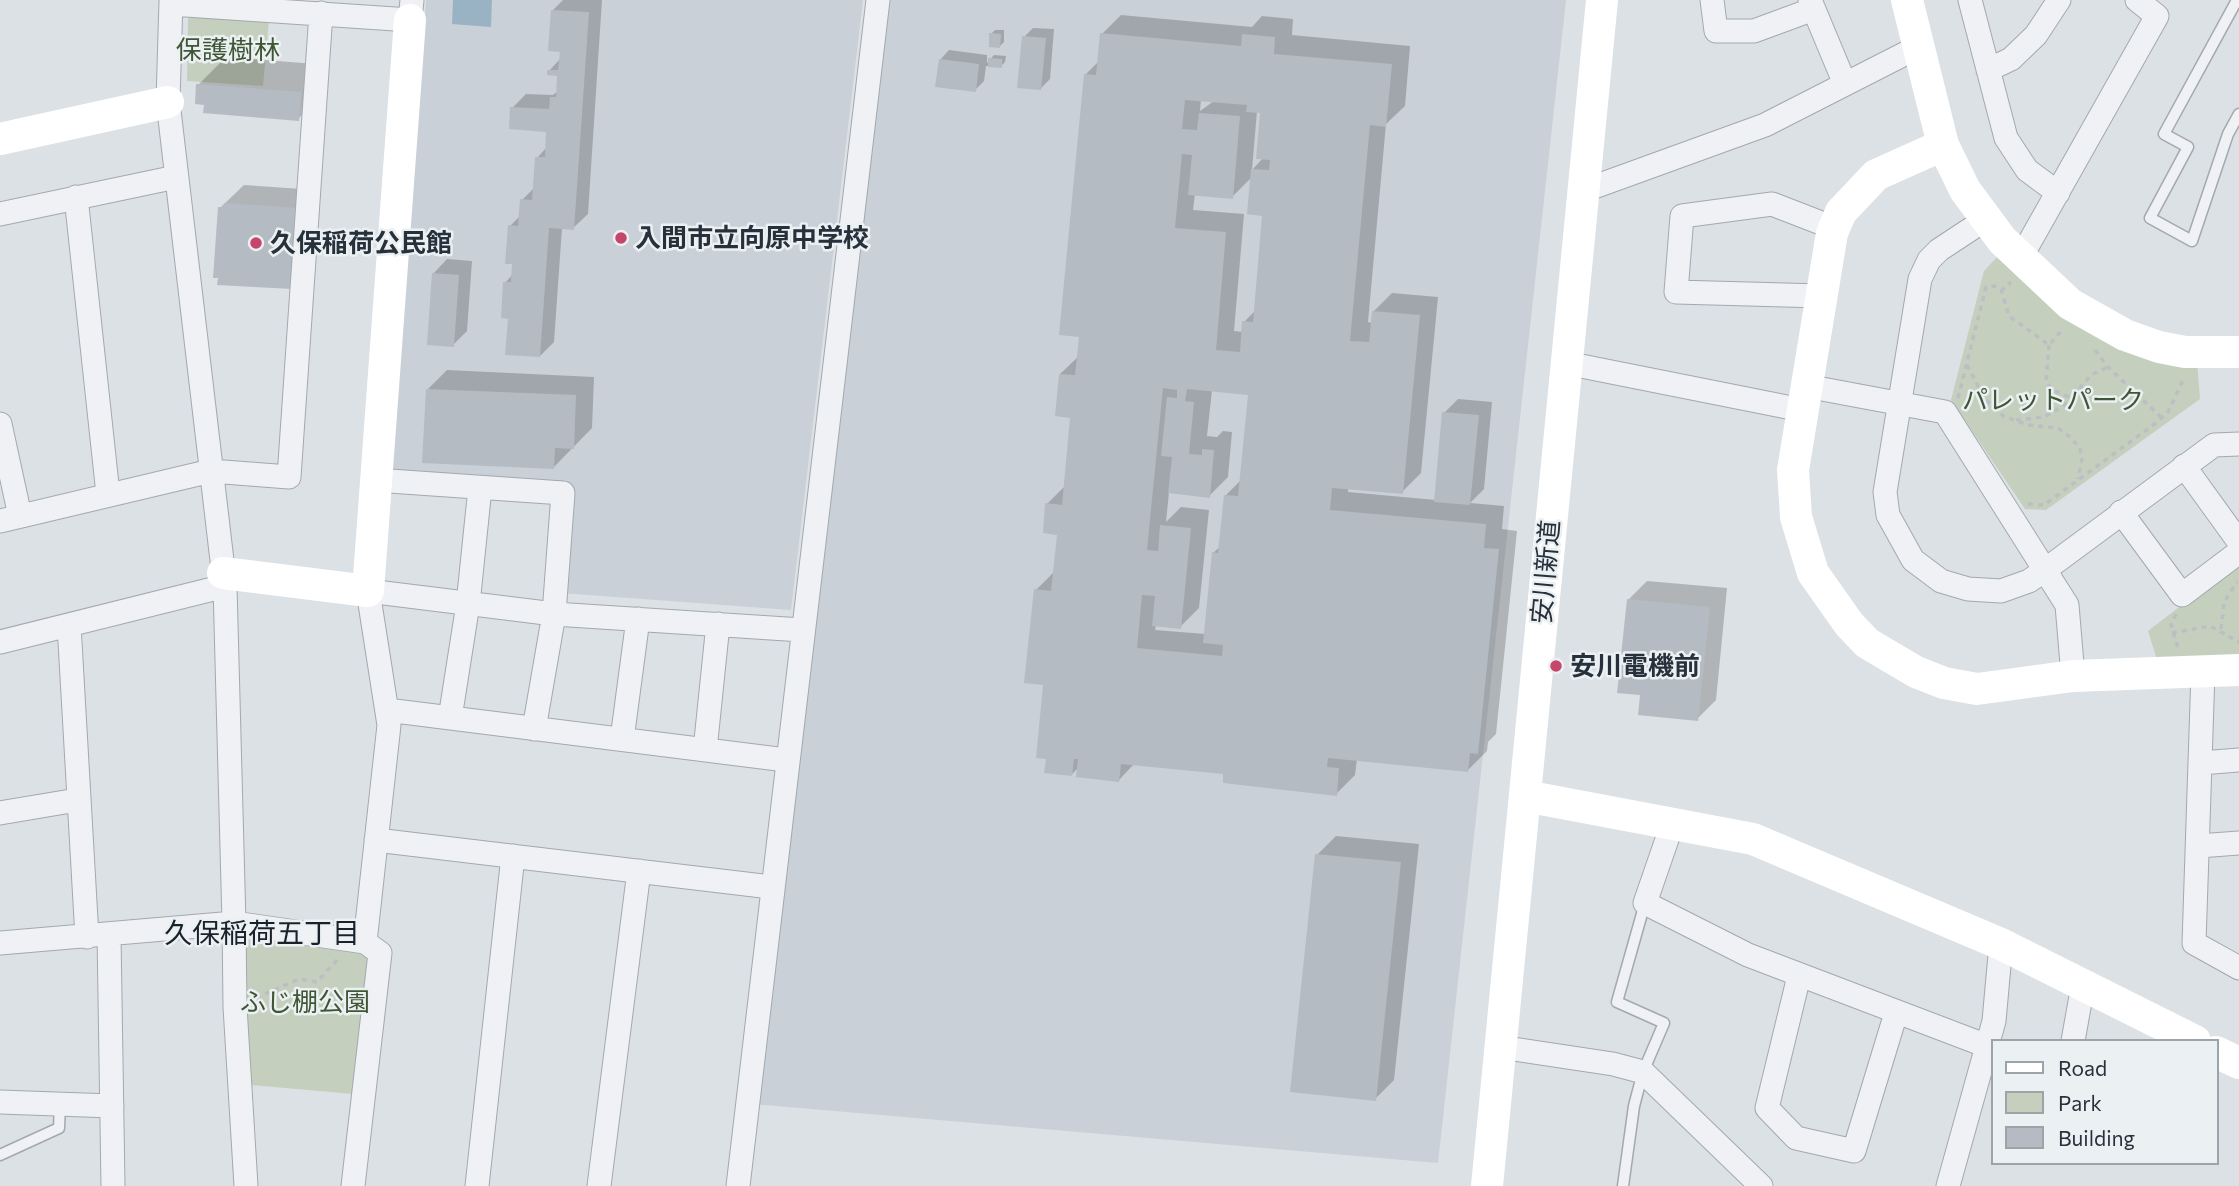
<!DOCTYPE html>
<html>
<head>
<meta charset="utf-8">
<style>
  body { margin:0 }
  #map { position:relative; width:2239px; height:1186px; overflow:hidden; background:#dce1e5; font-family:Commissioner,sans-serif }
  canvas { display:block }
  .legend { position:absolute; left:1991px; top:1039px; width:228px; height:126px; box-sizing:border-box; background:#ebf0f3; border:2px solid #9da4a9; margin:0; padding:9px 12px; list-style:none; font-size:21px; color:#27313b }
  .legend li { display:flex; align-items:center; gap:14px; height:35px }
  .legend b { width:35px; border:2px solid #9da4a9 }
</style>
</head>
<body>
<div id="map">
<canvas width="2239" height="1186"></canvas>
<ul class="legend">
<li><b style="height:9px;background:#fff"></b>Road</li>
<li><b style="height:19px;background:#c4cfbe"></b>Park</li>
<li><b style="height:19px;background:#b4bbc2"></b>Building</li>
</ul>
</div>
<script>
const ctx = document.querySelector('canvas').getContext('2d');
ctx.lineJoin = 'round';
function fillPath(path, color) {
  ctx.fillStyle = color;
  ctx.fill(path, 'evenodd');
}
function poly(rows) {
  const path = new Path2D();
  for (const r of rows) {
    path.moveTo(r[0], r[1]);
    for (let i = 2; i < r.length; i += 2) path.lineTo(r[i], r[i + 1]);
  }
  return path;
}
function trace(path, color, width, dash) {
  ctx.strokeStyle = color;
  ctx.lineWidth = width;
  ctx.lineCap = dash ? 'butt' : 'round';
  ctx.setLineDash(dash || []);
  ctx.stroke(path);
}
function label(font, color, halo, rows, align = 'center') {
  ctx.font = font + ' Commissioner,"Noto Sans JP",sans-serif';
  ctx.lineWidth = 5;
  ctx.setLineDash([]);
  ctx.textBaseline = 'middle';
  ctx.strokeStyle = halo;
  ctx.fillStyle = color;
  for (const [text, x, y, turn = 0] of rows) {
    ctx.save();
    ctx.translate(x, y);
    ctx.rotate((+turn || 0) * Math.PI / 180);
    ctx.textAlign = isNaN(turn) ? turn : align;
    if (halo) ctx.strokeText(text, 0, 0);
    ctx.fillText(text, 0, 0);
    ctx.restore();
  }
}
fillPath(poly([
  [426,0,863,0,791,610,561,593,569,488,389,476],
  [886,0,1566,0,1438,1163,753,1104]
]), '#cad0d7');
fillPath(poly([
  [191,14,269,20,263,86,187,81,188,19],
  [2000,254,2197,361,2200,399,2046,510,2025,509,1951,400,1984,271],
  [2239,561,2239,661,2159,666,2148,631],
  [252,936,361,949,370,956,353,1094,251,1085,243,945]
]), '#c4cfbe');
fillPath(poly([
  [453,0,492,0,491,27,452,24]
]), '#99b3c4');
fillPath(poly([
  [563,0,602,0,588,214,573,228,562,228,554,342,540,356,510,317,505,283,513,274,510,226,521,215,522,200,535,187,537,158,547,147,548,130,512,108,526,94,553,95,558,91,559,74,549,71,561,58,552,11],
  [1121,15,1252,27,1262,16,1293,19,1292,35,1410,46,1405,106,1386,124,1368,322,1372,323,1373,312,1392,293,1438,297,1421,473,1402,492,1348,487,1348,492,1436,500,1444,413,1458,399,1492,402,1484,489,1470,503,1504,506,1502,529,1517,531,1496,734,1488,742,1487,751,1468,770,1357,759,1355,775,1336,794,1225,773,1135,763,1119,780,1079,767,1072,774,1045,684,1036,590,1055,571,1059,533,1047,504,1066,485,1072,416,1060,374,1079,356,1085,75,1099,61,1102,34],
  [1201,99,1214,101,1200,111],
  [1257,111,1262,112,1264,157,1252,170],
  [1251,178,1264,214,1256,310,1244,322,1243,332,1234,331,1244,214,1193,210,1195,194,1232,197],
  [1212,390,1250,393,1241,480,1226,495,1221,546,1213,553,1205,634,1155,630,1156,625,1180,627,1199,608,1209,510,1181,507,1166,522,1169,492,1209,496,1228,477,1232,432,1223,431,1217,437,1207,436],
  [1033,28,1054,29,1050,79,1041,88,1024,37],
  [995,30,1004,30,1004,42,1000,46,991,34],
  [949,50,987,55,987,63,994,55,1006,56,1005,62,1001,66,986,66,984,81,975,90,940,60],
  [226,57,328,65,326,91,298,119,198,85],
  [244,185,316,190,310,269,220,208],
  [447,259,472,261,467,331,453,345,433,274],
  [447,370,594,377,592,428,553,468,428,389],
  [1647,581,1727,588,1716,700,1697,719,1642,693,1629,599],
  [1336,836,1419,844,1394,1080,1375,1099,1317,855]
]), '#0003');
fillPath(poly([
  [551,10,589,12,574,230,549,228,540,357,505,355,508,319,501,318,503,282,511,282,512,264,505,264,508,225,518,226,520,199,532,200,535,157,545,157,546,132,509,129,510,107,549,109,550,97,556,97,557,76,547,75,547,70,558,70,560,52,548,51],
  [989,33,1001,34,1000,48,989,47],
  [1100,33,1241,46,1242,34,1275,37,1274,54,1392,64,1386,127,1370,125,1350,341,1369,342,1372,311,1420,315,1403,494,1332,488,1330,510,1486,524,1484,548,1499,549,1478,754,1470,753,1468,772,1328,758,1327,767,1339,768,1337,796,1223,783,1223,774,1121,764,1119,782,1076,777,1078,759,1074,759,1072,776,1044,773,1046,759,1036,758,1043,685,1024,683,1034,589,1051,591,1057,535,1043,533,1045,503,1062,505,1070,418,1055,416,1059,374,1075,375,1079,337,1059,335,1084,74,1096,75],
  [1185,100,1247,105,1246,112,1260,113,1256,159,1270,160,1269,170,1251,169,1247,214,1262,216,1253,322,1242,321,1240,352,1216,350,1226,232,1175,228,1182,154,1192,155,1188,195,1233,199,1240,116,1199,113,1197,130,1182,129],
  [1163,388,1177,390,1177,398,1167,397,1161,456,1172,457,1168,493,1210,498,1214,450,1202,449,1202,455,1189,454,1194,402,1185,401,1187,389,1248,395,1238,496,1224,495,1218,553,1212,552,1203,643,1223,645,1222,656,1137,648,1142,595,1155,596,1152,626,1181,629,1191,528,1160,525,1158,551,1147,550],
  [1022,36,1046,38,1041,90,1017,88],
  [988,58,1002,59,1002,68,988,67],
  [939,59,979,64,976,92,935,87],
  [196,84,301,92,299,121,203,113,204,105,195,104],
  [224,203,298,208,292,289,217,285,218,278,213,278,218,207,223,207],
  [432,273,459,275,454,347,427,345],
  [426,389,576,395,574,449,555,448,554,469,422,463],
  [1442,412,1479,415,1470,505,1434,502],
  [1627,599,1710,607,1698,721,1638,715,1640,695,1617,693],
  [1315,854,1401,862,1376,1101,1290,1092]
]), '#b4bbc2');
const lane = poly([
  [2237,0,2164,134,2188,147,2150,218,2192,241,2228,134,2239,114],
  [0,1155,59,1128,60,1104],
  [1623,1186,1634,1106,1643,1072,1664,1023,1617,1002,1645,903]
]);
const street = poly([
  [1712,0,1716,31,1754,31,1811,10],
  [1810,0,1845,84],
  [1970,0,2006,138,2027,170,2058,193],
  [171,4,410,20,412,0],
  [1988,70,2011,59,2036,35,2059,0],
  [1583,191,1765,125,1918,47],
  [76,197,108,494],
  [0,214,176,177],
  [1986,219,1939,250,1929,260,1920,279,1885,492,1888,515,1913,560,1941,581,1968,589,2001,591,2029,581,2045,570,2214,445,2239,444],
  [2020,259,2157,16,2137,0],
  [1821,296,1676,292,1682,216,1772,204,1834,228],
  [1566,363,1802,410],
  [1806,386,1945,412,2067,605,2073,676],
  [0,424,20,516],
  [2184,466,2239,542],
  [375,480,563,493,554,614,534,729],
  [2121,512,2182,595,2239,552],
  [0,521,211,471,289,477,321,13],
  [69,625,87,937],
  [0,642,225,586],
  [2203,672,2194,943,2239,968],
  [387,710,786,760],
  [450,718,468,604,480,488],
  [622,739,638,619],
  [705,750,718,624],
  [2201,763,2239,760],
  [0,813,77,800],
  [1673,822,1645,903,1748,955,1987,1046],
  [376,840,771,887],
  [2199,846,2239,843],
  [109,935,113,1186],
  [365,942,389,725,368,591,554,614,802,630],
  [0,943,234,923,225,586,168,102,171,0],
  [1799,976,1767,1108,1796,1138,1854,1151,1896,1013],
  [2073,1041,2083,985],
  [1500,1047,1613,1064,1643,1072,1761,1186],
  [0,1102,112,1106],
  [246,1186,235,1007,234,923,365,942,380,953,353,1186],
  [477,1186,513,856],
  [599,1186,639,871],
  [738,1186,878,0],
  [1948,1186,1994,1021,2001,944]
]);
trace(lane, '#a2a9af', 13);
trace(street, '#a2a9af', 25);
trace(poly([
  [2001,289,2009,316,2049,345,2064,328],
  [2049,345,2046,382,2053,390,2071,398,2091,375,2108,367],
  [2095,350,2108,367,2162,418],
  [1967,365,1985,399,2003,416,2028,425,2058,428,2070,437,2080,448,2082,459,2078,479],
  [1958,398,1986,287,1995,286,2002,290,2011,282],
  [2016,420,2044,417,2062,407,2071,398],
  [2028,504,2044,505,2156,423,2168,412,2184,378],
  [2176,614,2171,625,2178,648],
  [2221,629,2224,602,2237,582],
  [2172,633,2210,626,2239,642],
  [256,998,299,979,317,982,338,959]
]), '#bbbfc4', 3.5, [5, 5]);
trace(lane, '#eff1f4', 10);
trace(street, '#eff1f4', 23);
trace(poly([
  [1907,0,1943,145,1965,190,2002,240,2070,304,2125,335,2159,347,2185,352,2239,352],
  [0,139,168,102],
  [1943,145,1876,175,1841,212,1832,233,1793,470,1796,517,1813,573,1849,624,1867,643,1916,672,1944,683,1977,689,2073,676,2239,670],
  [223,573,368,591,410,20],
  [1525,796,1753,839,2001,944,2195,1041],
  [2216,1052,2239,1063],
  [1487,1186,1602,0]
]), '#fff', 32);
for (const [x, y, r, color] of [
  [621,238,7,"#c5466a"],
  [256,243,7,"#c5466a"],
  [1556,666,7,"#c5466a"]
]) {
  const dot = new Path2D();
  dot.arc(x, y, r, 0, 2 * Math.PI);
  ctx.fillStyle = color;
  ctx.fill(dot);
  trace(dot, '#ebf0f3', 2.5);
}
label('26px', '#3f5635', '#ebf0f3', [
  ["保護樹林",228,50],
  ["パレットパーク",2053,400],
  ["ふじ棚公園",305,1002]
]);
label('bold 26px', '#27313b', '#ebf0f3', [
  ["入間市立向原中学校",635,238],
  ["久保稲荷公民館",270,243],
  ["安川電機前",1570,666]
], 'left');
label('26px', '#27313b', '#ebf0f3', [
  ["安川新道",1546,572,-85]
]);
label('28px', '#19222b', '#ebf0f3', [
  ["久保稲荷五丁目",262,934]
]);
</script>
</body>
</html>
